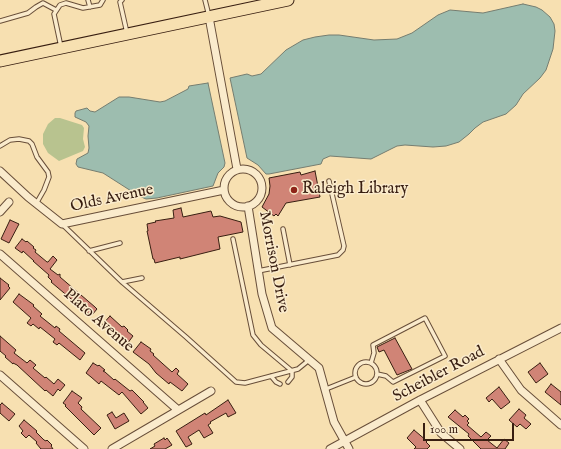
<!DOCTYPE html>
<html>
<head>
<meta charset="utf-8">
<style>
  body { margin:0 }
  #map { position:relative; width:561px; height:449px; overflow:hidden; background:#f7e0b1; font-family:"IM FELL English",serif }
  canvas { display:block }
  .scale { position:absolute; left:423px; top:423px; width:91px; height:18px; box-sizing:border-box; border:2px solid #381e11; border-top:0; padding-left:5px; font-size:12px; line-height:14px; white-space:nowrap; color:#381e11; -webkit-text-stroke:3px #faebcc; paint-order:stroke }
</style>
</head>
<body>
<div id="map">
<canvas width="561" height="449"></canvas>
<div class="scale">100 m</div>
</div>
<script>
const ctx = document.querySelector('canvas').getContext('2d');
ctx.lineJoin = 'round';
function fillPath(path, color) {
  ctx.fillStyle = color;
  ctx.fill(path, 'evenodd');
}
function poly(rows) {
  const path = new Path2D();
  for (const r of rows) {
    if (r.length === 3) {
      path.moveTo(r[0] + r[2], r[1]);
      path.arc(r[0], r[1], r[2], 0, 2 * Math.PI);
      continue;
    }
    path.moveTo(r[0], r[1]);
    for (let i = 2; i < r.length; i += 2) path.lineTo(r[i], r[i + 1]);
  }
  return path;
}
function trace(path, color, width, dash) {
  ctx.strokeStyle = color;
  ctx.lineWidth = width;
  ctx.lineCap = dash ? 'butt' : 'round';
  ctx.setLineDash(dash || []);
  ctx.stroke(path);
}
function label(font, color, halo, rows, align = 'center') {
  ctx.font = font + ' "IM FELL English",serif';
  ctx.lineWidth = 3;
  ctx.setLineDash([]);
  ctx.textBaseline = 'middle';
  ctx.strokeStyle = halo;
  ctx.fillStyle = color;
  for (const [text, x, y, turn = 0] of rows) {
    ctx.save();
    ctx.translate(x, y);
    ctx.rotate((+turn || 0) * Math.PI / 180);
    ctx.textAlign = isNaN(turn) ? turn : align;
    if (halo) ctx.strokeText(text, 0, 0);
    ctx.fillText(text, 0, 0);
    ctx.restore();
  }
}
fillPath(poly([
  [55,118,60,118,82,125,84,128,83,139,85,147,83,151,59,161,48,153,43,144,43,134,48,124]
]), '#b8c38f');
const water = poly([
  [523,4,536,7,542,10,550,17,554,24,555,31,553,49,546,70,540,78,523,94,516,105,506,114,483,122,475,128,469,134,459,142,446,146,433,147,405,145,397,146,371,159,330,156,323,159,321,164,269,174,266,174,258,165,247,158,230,78,247,74,252,76,261,74,286,50,303,40,315,37,329,35,339,35,374,40,397,39,412,33,438,15,450,10,483,13,523,4],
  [208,83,225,163,224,167,218,173,213,186,157,198,146,199,139,196,103,173,78,167,76,164,77,159,88,153,89,148,88,136,89,126,86,122,75,117,75,113,76,111,87,108,90,111,95,112,119,97,129,97,160,102,165,101,188,89,189,86,208,83]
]);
fillPath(water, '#9dbdaf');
trace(water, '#757d70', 1);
const building = poly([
  [315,171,320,197,286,203,278,216,276,214,274,216,262,207,269,194,270,186,269,178,300,172,301,175,315,171],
  [181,208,183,217,211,211,213,217,220,216,241,222,243,232,218,237,220,249,180,259,180,257,155,263,154,259,153,259,147,231,148,231,147,224,156,222,155,221,174,218,173,210,181,208],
  [10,220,19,224,9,243,1,239,10,220],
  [22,239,26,242,27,241,34,247,33,248,36,250,35,252,47,262,48,262,53,256,57,260,50,269,58,275,60,274,60,277,95,307,97,309,92,315,90,313,89,314,51,282,52,281,48,277,49,275,33,261,34,261,23,251,22,253,15,248,22,239],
  [0,278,9,285,8,286,10,288,0,300,0,278],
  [19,294,34,305,33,306,42,314,40,316,55,328,56,326,60,329,59,331,85,353,80,360,59,343,57,345,53,342,55,339,40,327,39,329,33,324,31,326,27,323,31,318,13,302,19,294],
  [110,316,122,327,124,326,128,330,127,331,133,336,127,344,113,334,102,325,110,316],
  [0,336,16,350,14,353,27,363,30,360,36,365,33,368,45,378,46,377,54,384,58,379,65,385,60,391,58,389,53,396,46,390,45,391,17,365,13,363,13,364,5,357,6,356,0,351,0,336],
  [395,338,412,369,397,375,384,350,379,352,377,347,395,338],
  [141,342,151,349,150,351,154,354,153,355,172,372,176,368,179,371,177,374,188,384,182,391,170,382,169,384,156,373,149,364,133,352,141,342],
  [93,363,98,366,99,365,105,370,103,371,105,372,114,380,115,379,130,391,132,390,144,402,143,402,148,408,141,414,122,392,119,395,101,381,99,384,91,377,86,373,93,363],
  [540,363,548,374,536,383,528,372,540,363],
  [551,384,561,392,561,405,545,392,551,384],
  [499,387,510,402,501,409,492,399,489,402,486,398,499,387],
  [72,391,82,398,78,403,82,407,81,409,101,428,94,435,65,406,66,405,63,403,72,391],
  [228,400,236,413,228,417,226,413,210,422,211,423,208,425,213,433,204,438,199,430,188,437,192,444,186,447,176,431,205,413,206,415,228,400],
  [2,403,15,414,9,421,0,413,0,405,2,403],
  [519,409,526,415,524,418,531,424,526,429,520,424,517,427,509,420,519,409],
  [455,410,463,417,465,415,469,419,467,421,469,423,467,425,481,437,486,432,491,436,487,440,497,448,504,439,509,443,505,449,481,449,468,436,469,434,448,417,455,410],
  [112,412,116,418,124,413,129,421,115,429,107,415,112,412],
  [24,420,37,431,36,432,44,440,46,441,47,440,52,445,51,446,53,449,41,449,36,443,37,442,29,435,26,438,21,433,23,431,19,426,24,420],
  [414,430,427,441,426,442,430,446,427,449,414,449,416,447,407,438,414,430],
  [164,438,165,440,167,438,172,445,165,449,150,449,155,446,154,444,164,438]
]);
fillPath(building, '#d08476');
trace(building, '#381e11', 1);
const service = poly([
  [88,0,90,7],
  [122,0,120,2,127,33],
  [205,0,209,16],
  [0,21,28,13,36,7,43,3,56,10],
  [61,47,54,14,60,5,66,3,83,8,100,5,103,0],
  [0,146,10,140,19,139,29,141,32,144,37,157,48,172,49,177,44,190,36,204],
  [63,225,122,282,186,337,236,382,245,383,298,369,309,360],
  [283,229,290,265],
  [233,239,253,335,261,345,292,371,292,377,288,382],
  [89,251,120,243],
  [258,271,338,255,343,250,344,246,329,181],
  [122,282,142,278],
  [366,373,11],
  [371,363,374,353,373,345,425,318,445,356,393,382,386,376,377,374],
  [271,376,276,382,280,384],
  [326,389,356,377]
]);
const minor = poly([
  [209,17,237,169],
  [243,188,19],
  [0,171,28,197,62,224,224,190],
  [248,206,262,294,272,328,319,368,334,422,349,449],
  [0,212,9,202],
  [0,254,178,410],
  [499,359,521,390,561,425],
  [0,375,84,449],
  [420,400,441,433,460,449],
  [112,449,211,391],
  [330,449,420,400,561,328]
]);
const primary = poly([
  [0,61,288,0]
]);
trace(service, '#684e39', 5.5);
trace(minor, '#684e39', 9);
trace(primary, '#381e11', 13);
trace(service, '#faebcc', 3.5);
trace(minor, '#faebcc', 7);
trace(primary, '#f7e0b1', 11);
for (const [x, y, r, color] of [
  [294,190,4,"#8f2418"]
]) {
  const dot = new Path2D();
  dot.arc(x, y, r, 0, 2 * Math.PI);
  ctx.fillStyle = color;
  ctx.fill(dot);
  trace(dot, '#faebcc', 1.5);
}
label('16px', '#381e11', '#faebcc', [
  ["Raleigh Library",302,190]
], 'left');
label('16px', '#381e11', '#faebcc', [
  ["Olds Avenue",112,199,-12],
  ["Morrison Drive",273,262,79],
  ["Plato Avenue",98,321,41],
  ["Scheibler Road",439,375,-28]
]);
</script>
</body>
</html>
